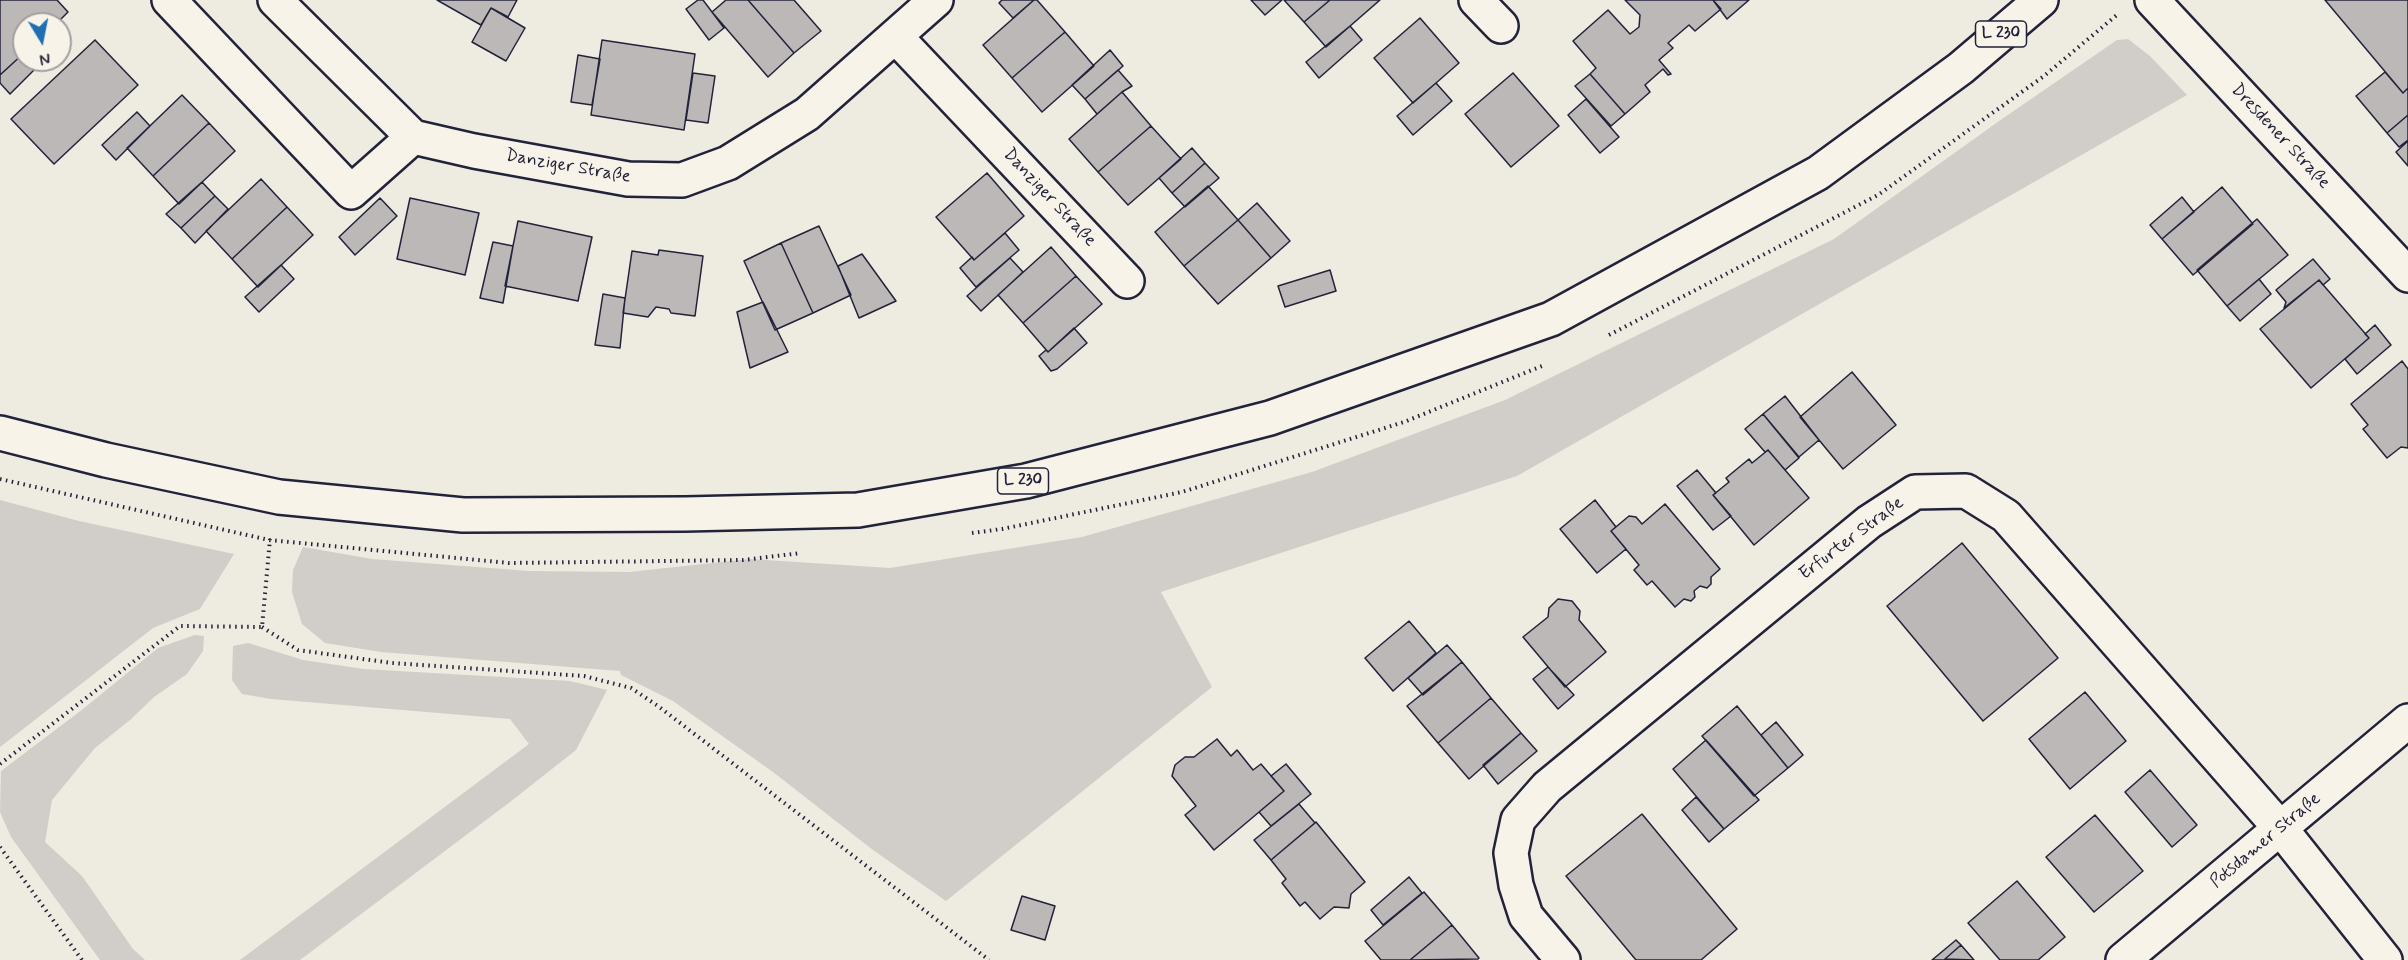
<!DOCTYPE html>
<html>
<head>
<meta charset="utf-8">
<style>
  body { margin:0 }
  #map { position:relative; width:2408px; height:960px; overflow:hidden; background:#eeebe1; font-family:Mynerve,sans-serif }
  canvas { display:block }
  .north { position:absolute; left:12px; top:12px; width:60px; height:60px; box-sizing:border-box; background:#f7f3e8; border:2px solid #a29fa3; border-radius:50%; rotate:170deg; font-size:16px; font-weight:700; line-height:24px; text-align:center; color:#22223b }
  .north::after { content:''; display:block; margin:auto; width:21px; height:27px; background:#1f6fb2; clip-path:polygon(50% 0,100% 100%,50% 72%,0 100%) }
</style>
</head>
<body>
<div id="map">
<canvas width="2408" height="960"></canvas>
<div class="north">N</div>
</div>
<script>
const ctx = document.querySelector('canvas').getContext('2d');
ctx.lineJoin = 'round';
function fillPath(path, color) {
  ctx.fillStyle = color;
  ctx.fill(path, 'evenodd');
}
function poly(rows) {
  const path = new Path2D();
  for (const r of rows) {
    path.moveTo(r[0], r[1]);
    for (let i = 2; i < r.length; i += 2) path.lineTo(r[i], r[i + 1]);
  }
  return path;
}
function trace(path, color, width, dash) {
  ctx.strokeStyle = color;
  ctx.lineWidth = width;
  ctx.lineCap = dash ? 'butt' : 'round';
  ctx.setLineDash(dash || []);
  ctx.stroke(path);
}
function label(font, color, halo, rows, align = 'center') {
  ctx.font = font + ' Mynerve,sans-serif';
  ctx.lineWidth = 4.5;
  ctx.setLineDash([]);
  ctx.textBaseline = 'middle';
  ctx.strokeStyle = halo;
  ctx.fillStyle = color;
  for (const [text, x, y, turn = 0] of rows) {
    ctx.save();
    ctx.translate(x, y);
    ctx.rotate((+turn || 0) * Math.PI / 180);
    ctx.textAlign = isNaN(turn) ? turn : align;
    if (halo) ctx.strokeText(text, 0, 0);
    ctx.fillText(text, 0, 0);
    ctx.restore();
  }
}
fillPath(poly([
  [2128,39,2150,56,2187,95,1517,476,1161,592,1212,687,946,901,873,850,773,772,673,701,621,675,620,671,381,652,325,643,302,624,292,592,293,570,303,547,372,559,529,571,629,572,750,559,890,568,1082,537,1312,472,1505,400,1834,239,2002,119,2117,40],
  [0,500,79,521,234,554,200,609,153,628,0,747],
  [195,635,204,636,203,651,187,674,154,697,130,720,95,748,52,800,45,842,82,876,133,949,145,960,100,960,11,837,0,812,1,771,83,709,158,648],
  [248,643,303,660,364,669,570,681,607,690,576,750,510,802,300,960,240,960,529,744,510,719,271,699,242,694,232,680,233,646]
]), '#d1cdc9');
const building = poly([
  [0,0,57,0,68,12,56,24,24,24,24,53,0,75,0,0],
  [437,0,517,0,508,17,491,8,481,25,437,0],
  [698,0,703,0,724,28,709,40,686,9,698,0],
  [726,0,748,0,794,53,768,77,712,12,726,0],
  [748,0,794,0,821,31,794,53,748,0],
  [1002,0,1034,0,1013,18,999,3,1002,0],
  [1034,0,1037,0,1065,32,1012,78,983,45,1034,0],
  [1251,0,1282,0,1265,15,1251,0],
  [1284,0,1330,0,1304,22,1284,0],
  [1330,0,1380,0,1326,47,1304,22,1330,0],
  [1625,0,1713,0,1721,9,1695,31,1689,25,1668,43,1673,48,1659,60,1671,74,1668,75,1663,69,1645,85,1650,92,1625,114,1590,74,1596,68,1573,41,1608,10,1630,34,1639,27,1640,15,1625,0],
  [1713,0,1749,0,1727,19,1713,0],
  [2325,0,2408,0,2408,88,2403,93,2325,0],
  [491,8,525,28,506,61,472,42,491,8],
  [1420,18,1459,63,1413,103,1374,58,1420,18],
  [1350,26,1362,40,1319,78,1306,62,1350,26],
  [1065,32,1094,66,1042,112,1012,78,1065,32],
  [95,40,138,85,54,164,11,119,95,40],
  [602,40,695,54,684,130,591,115,602,40],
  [1110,50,1123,66,1085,99,1072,85,1110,50],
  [24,53,24,60,31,60,37,67,10,94,0,83,0,75,24,53],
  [578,55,600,59,592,105,571,102,578,55],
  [1118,70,1132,86,1122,92,1097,114,1085,99,1118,70],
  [2385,72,2403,93,2408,88,2408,115,2387,133,2356,96,2385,72],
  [693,73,715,76,708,123,686,120,693,73],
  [1513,73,1559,126,1511,167,1465,114,1513,73],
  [1590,74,1625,114,1611,126,1575,86,1590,74],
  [1436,83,1452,101,1413,135,1397,116,1436,83],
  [1122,92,1151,126,1098,172,1069,139,1122,92],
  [182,95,209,123,153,176,127,148,182,95],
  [1586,99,1619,137,1600,153,1568,115,1586,99],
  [137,112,150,126,116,160,102,145,137,112],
  [2408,115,2408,140,2399,147,2387,133,2408,115],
  [209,123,235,151,179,204,153,176,209,123],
  [1151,126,1181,159,1128,205,1098,172,1151,126],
  [2408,141,2408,166,2396,152,2408,141],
  [1192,148,1205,163,1172,193,1159,178,1192,148],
  [1205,163,1219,178,1185,207,1172,193,1205,163],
  [987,173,1024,216,974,260,936,217,987,173],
  [261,179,287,207,232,259,206,231,261,179],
  [202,182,215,196,181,228,166,214,202,182],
  [1208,186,1238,220,1184,266,1155,232,1208,186],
  [2222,187,2253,224,2193,275,2162,239,2222,187],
  [215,196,228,209,195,243,181,228,215,196],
  [2182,197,2194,212,2162,239,2150,225,2182,197],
  [380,198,397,216,355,255,339,237,380,198],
  [410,198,479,213,465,275,397,259,410,198],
  [1257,203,1290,241,1271,258,1238,220,1257,203],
  [287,207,313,235,258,287,232,259,287,207],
  [2257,219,2288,255,2227,306,2197,270,2257,219],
  [1238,220,1271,258,1218,304,1184,266,1238,220],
  [518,221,592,237,578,301,505,286,518,221],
  [819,226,851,295,813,313,781,243,819,226],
  [1005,233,1019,250,976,287,960,268,972,257,974,260,1005,233],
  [493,242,513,246,503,303,480,298,493,242],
  [781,243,813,313,775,330,744,261,781,243],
  [1051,247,1076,276,1023,323,998,295,1051,247],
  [659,250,703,256,695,316,671,313,669,309,656,307,648,317,623,313,632,251,658,255,659,250],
  [862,254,896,301,859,318,838,266,862,254],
  [1010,258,1023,272,981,311,967,296,1010,258],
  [2313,259,2330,279,2323,285,2319,280,2284,308,2286,302,2276,290,2313,259],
  [281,265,294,279,259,312,245,297,281,265],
  [1330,270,1336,291,1285,307,1278,286,1330,270],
  [1076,276,1102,304,1048,352,1023,323,1076,276],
  [2259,279,2271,294,2240,321,2227,306,2259,279],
  [2319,280,2369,338,2311,388,2260,329,2319,280],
  [603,294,625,298,620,348,595,345,603,294],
  [763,302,788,352,750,368,737,312,763,302],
  [2375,325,2391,345,2357,374,2345,359,2369,338,2365,334,2375,325],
  [1074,328,1087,343,1057,369,1051,371,1039,356,1046,350,1048,352,1074,328],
  [2402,361,2408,369,2408,448,2401,447,2387,458,2363,429,2368,425,2351,404,2402,361],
  [1852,372,1896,425,1843,469,1800,417,1852,372],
  [1785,396,1819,440,1799,457,1763,414,1785,396],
  [1763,414,1799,458,1785,470,1768,450,1765,452,1745,429,1763,414],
  [1768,450,1809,498,1754,545,1713,495,1729,482,1726,478,1749,459,1752,463,1768,450],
  [1697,470,1716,493,1713,495,1731,516,1713,530,1677,486,1697,470],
  [1595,500,1616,527,1611,531,1626,549,1597,573,1560,529,1595,500],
  [1665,504,1720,569,1711,577,1711,584,1707,588,1700,586,1694,591,1695,597,1691,601,1684,599,1675,607,1652,581,1647,585,1634,570,1639,565,1611,531,1629,516,1636,517,1642,524,1665,504],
  [1962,543,2058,658,1983,721,1887,606,1962,543],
  [1558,599,1572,601,1580,611,1579,620,1606,652,1565,687,1523,637,1548,617,1549,608,1558,599],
  [1409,621,1436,653,1393,691,1365,658,1409,621],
  [1447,645,1462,662,1423,695,1408,678,1447,645],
  [1462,662,1491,698,1438,743,1407,706,1462,662],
  [1548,667,1574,695,1558,709,1533,679,1548,667],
  [2085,692,2126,741,2070,789,2029,739,2085,692],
  [1491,698,1521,733,1469,779,1438,743,1491,698],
  [1737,706,1788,768,1754,796,1702,736,1737,706],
  [1776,722,1803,755,1788,768,1761,735,1776,722],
  [1521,733,1537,751,1498,784,1483,765,1521,733],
  [1217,739,1231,756,1237,750,1253,770,1261,764,1284,791,1214,850,1185,815,1196,806,1172,776,1175,765,1185,757,1194,757,1217,739],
  [1706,740,1759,800,1724,829,1673,769,1706,740],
  [1286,764,1311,794,1271,826,1259,812,1284,791,1271,776,1286,764],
  [2150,770,2197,825,2172,847,2125,792,2150,770],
  [1696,797,1724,829,1709,842,1682,810,1696,797],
  [1299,804,1315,823,1271,860,1254,840,1299,804],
  [1642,814,1737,929,1701,960,1636,960,1566,876,1642,814],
  [2095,815,2143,871,2094,912,2046,857,2095,815],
  [1316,822,1365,882,1351,894,1349,908,1334,907,1320,919,1305,902,1300,906,1282,883,1286,879,1271,860,1316,822],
  [1409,877,1422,893,1383,925,1371,910,1409,877],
  [2017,881,2065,937,2038,960,2000,960,1968,923,2017,881],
  [1424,892,1452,925,1410,960,1381,960,1365,941,1424,892],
  [1022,896,1055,906,1045,940,1011,930,1022,896],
  [1452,925,1479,958,1478,959,1410,960,1452,925],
  [1956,940,1961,945,1945,959,1948,960,1932,960,1956,940],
  [1961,945,1974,960,1945,959,1961,945]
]);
fillPath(building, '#bbb8b7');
trace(building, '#22223b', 1.5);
const street = poly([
  [169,0,351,192,413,137],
  [275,0,413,137,474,151,628,179,682,180,728,163,807,114,936,0],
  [1476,0,1501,26],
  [2152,0,2408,275],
  [896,37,1127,281],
  [1563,960,1526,916,1516,885,1511,853,1518,820,1547,787,1869,522,1915,492,1966,491,2006,516,2281,829,2385,960],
  [2123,960,2408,721]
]);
const primary = poly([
  [0,433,106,460,279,497,463,515,685,514,858,510,1026,481,1270,418,1551,319,1818,173,1961,68,2041,0]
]);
trace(street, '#22223b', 38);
trace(primary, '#22223b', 38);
trace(poly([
  [1609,335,1878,195,2044,76,2118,14],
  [0,479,269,540,509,563,743,560,801,553],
  [972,533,1002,529,1182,492,1404,422,1542,366],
  [262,627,298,650,392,663,584,676,631,688,658,706,989,960],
  [0,764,180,626,262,627,270,539],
  [0,847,82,960]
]), '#22223b', 4, [1.5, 4.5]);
trace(street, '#f7f3e8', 33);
trace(primary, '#f7f3e8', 33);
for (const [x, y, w] of [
  [2001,34,51],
  [1023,481,51]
]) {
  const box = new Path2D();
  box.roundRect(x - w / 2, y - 13, w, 26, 4.5);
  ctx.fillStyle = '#f7f3e8';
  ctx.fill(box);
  trace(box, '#22223b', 1.5);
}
label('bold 16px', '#22223b', null, [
  ["L 230",2001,34],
  ["L 230",1023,481]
]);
label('18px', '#22223b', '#f7f3e8', [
  ["Dresdener Straße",2280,137,47],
  ["Danziger Straße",568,167,10],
  ["Danziger Straße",1049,198,47],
  ["Erfurter Straße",1852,539,-37],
  ["Potsdamer Straße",2266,841,-40]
]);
</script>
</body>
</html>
